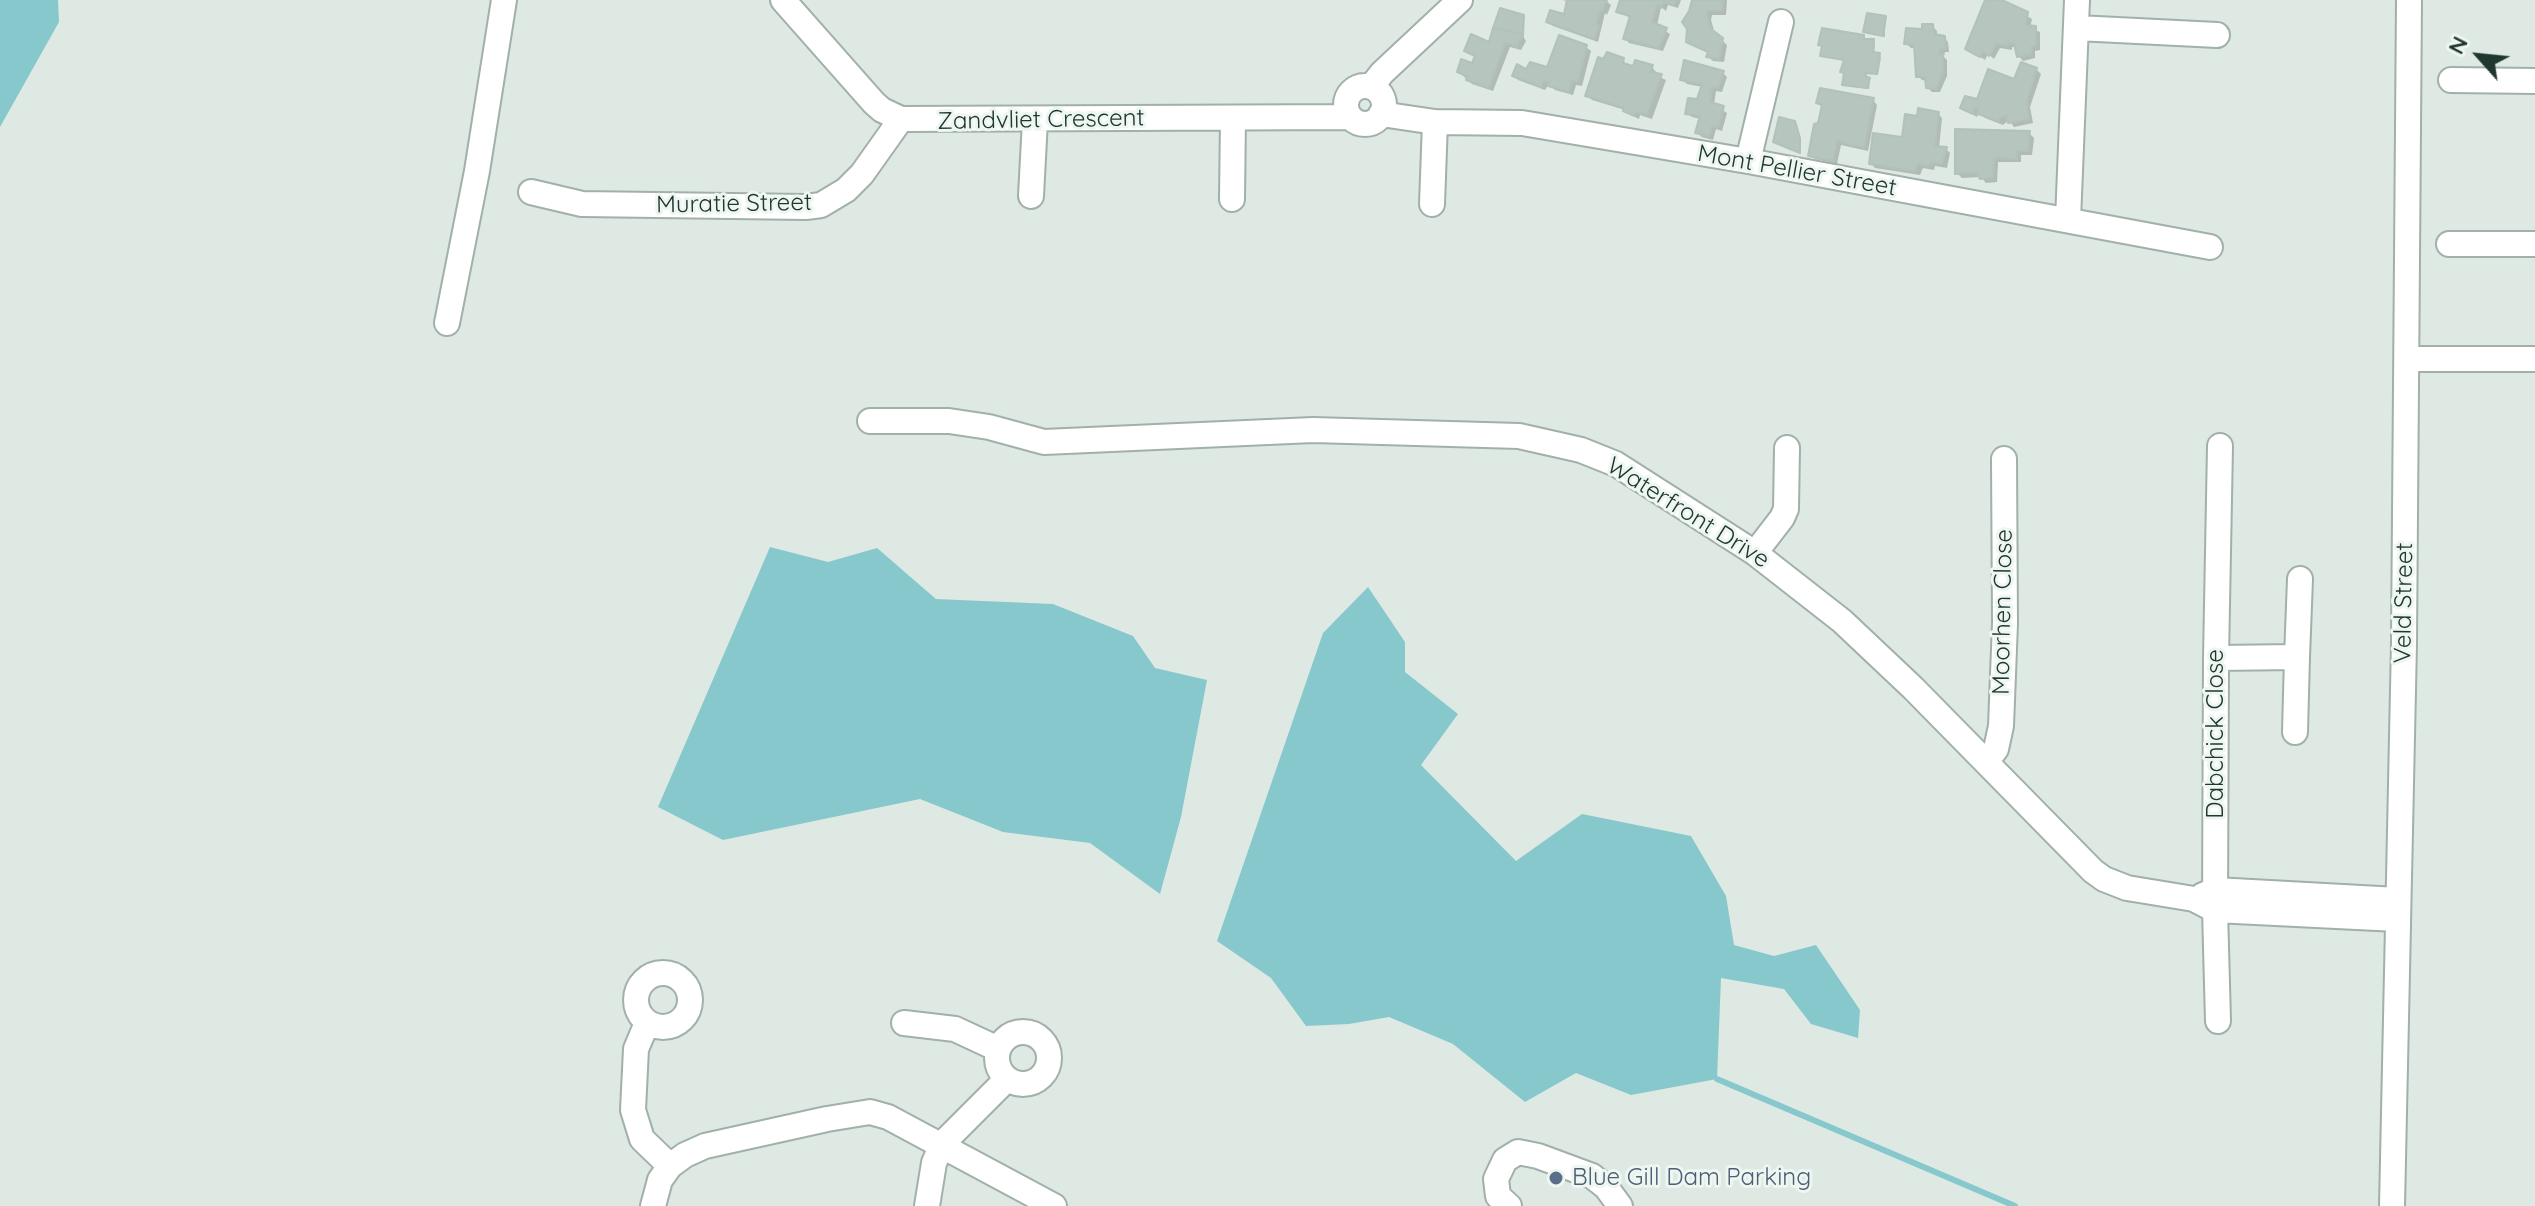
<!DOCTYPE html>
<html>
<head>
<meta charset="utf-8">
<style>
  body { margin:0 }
  #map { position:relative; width:2535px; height:1206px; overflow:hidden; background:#dee9e3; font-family:Quicksand,sans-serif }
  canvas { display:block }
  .north { position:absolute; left:2439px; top:16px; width:80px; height:80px; -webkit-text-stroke:6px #eef6f1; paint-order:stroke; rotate:297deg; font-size:22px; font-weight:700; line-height:32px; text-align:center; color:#20372f }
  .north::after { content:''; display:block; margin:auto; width:28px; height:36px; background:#20372f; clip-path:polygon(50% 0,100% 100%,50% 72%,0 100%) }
</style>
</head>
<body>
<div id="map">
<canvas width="2535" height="1206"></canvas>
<div class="north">N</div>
</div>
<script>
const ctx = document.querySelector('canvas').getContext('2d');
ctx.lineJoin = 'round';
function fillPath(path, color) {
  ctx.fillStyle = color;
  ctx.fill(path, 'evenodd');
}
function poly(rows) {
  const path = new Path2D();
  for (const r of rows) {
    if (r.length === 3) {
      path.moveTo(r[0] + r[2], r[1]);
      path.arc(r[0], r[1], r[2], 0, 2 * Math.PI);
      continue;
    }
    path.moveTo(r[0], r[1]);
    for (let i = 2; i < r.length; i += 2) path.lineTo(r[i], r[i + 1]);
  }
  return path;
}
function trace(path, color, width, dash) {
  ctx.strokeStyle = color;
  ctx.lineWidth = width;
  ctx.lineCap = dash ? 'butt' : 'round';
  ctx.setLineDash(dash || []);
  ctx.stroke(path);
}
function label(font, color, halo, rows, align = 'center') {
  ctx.font = font + ' Quicksand,sans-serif';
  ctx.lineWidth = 6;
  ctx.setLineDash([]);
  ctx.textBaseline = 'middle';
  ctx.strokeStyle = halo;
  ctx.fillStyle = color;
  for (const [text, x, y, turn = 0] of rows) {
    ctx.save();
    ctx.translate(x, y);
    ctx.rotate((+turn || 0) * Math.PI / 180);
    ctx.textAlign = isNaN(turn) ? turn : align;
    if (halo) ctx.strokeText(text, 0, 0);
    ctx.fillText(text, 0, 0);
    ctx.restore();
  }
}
fillPath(poly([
  [0,0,58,0,59,22,0,127],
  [770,547,828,562,877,548,936,599,1053,604,1133,636,1155,668,1207,680,1181,817,1160,894,1090,843,1003,832,920,799,723,840,658,807],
  [1368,587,1405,642,1405,672,1458,714,1421,765,1516,861,1582,814,1691,836,1726,896,1734,945,1774,956,1816,945,1860,1010,1858,1038,1811,1024,1784,989,1721,978,1717,1079,1631,1095,1576,1073,1525,1102,1453,1044,1389,1017,1349,1024,1306,1026,1271,978,1217,941,1323,633]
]), '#87c8cd');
fillPath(poly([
  [1563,0,1605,0,1611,5,1607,15,1605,13,1598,42,1553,26,1548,21,1565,16,1569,2],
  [1622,0,1681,0,1678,8,1668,5,1666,11,1661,7,1657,26,1670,34,1663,51,1629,43,1625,38,1632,19,1618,11],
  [1694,0,1727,0,1726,15,1712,15,1711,20,1715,34,1727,45,1724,62,1713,61,1708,57,1710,54,1688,41],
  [1988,0,1997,0,2032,19,2030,28,2040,32,2040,50,2035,51,2035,58,2023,61,2019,56,2017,47,2012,47,2012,50,2000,48,1994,59,1988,54,1985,60,1967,48],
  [1523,17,1524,38,1526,41,1521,50,1510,47,1493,91,1472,84,1459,72,1473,65,1476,58,1466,51,1490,45],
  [1885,18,1885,37,1865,32],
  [1932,26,1937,31,1937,37,1944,38,1948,42,1949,52,1945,52,1944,57,1947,60,1947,76,1940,92,1932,92,1928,88,1928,81,1922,80,1918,76,1916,48,1911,48,1906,43],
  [1863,37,1865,41,1875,43,1874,54,1881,57,1878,75,1867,73,1866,79,1870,81,1869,89,1846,86,1846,73,1842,72,1845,61,1822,56],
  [1586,47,1591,51,1582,86,1576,85,1573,95,1555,90,1549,84,1545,90,1518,80,1514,76,1549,70],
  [1623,60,1627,67,1652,67,1656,72,1655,75,1666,80,1652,119,1640,115,1639,119,1630,115,1625,110,1592,100,1587,95],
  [2036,69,2041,74,2030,107,2033,123,2014,127,2009,120,2003,125,1985,118,1979,112,1977,117,1962,108,1978,102],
  [1723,73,1727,77,1722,92,1716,91,1714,105,1727,113,1722,131,1716,129,1713,140,1702,137,1697,133,1701,119,1692,117,1687,113,1698,101,1703,87,1687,84,1682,80],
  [1873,100,1877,105,1868,151,1841,145,1837,164,1815,159,1810,155,1823,108,1818,103],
  [1938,114,1942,118,1939,148,1946,149,1950,153,1947,168,1935,166,1934,170,1923,168,1920,175,1875,168,1871,163,1904,140,1918,119],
  [2029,133,2034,138,2032,155,2021,155,2021,162,1998,162,1997,182,1986,183,1981,177,1962,178,1957,173]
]), '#0003');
trace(poly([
  [1717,1079,2015,1206]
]), '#87c8cd', 6);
const building = poly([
  [1567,0,1607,0,1602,12,1600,11,1596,24,1599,26,1594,39,1546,22,1550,10,1564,14,1567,0],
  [1620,0,1676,0,1674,5,1664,2,1661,8,1657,5,1652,22,1667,28,1659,48,1623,39,1630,16,1616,12,1620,0],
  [1692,0,1723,0,1722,11,1708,11,1707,15,1711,29,1723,38,1719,59,1706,57,1708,52,1686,42,1687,29,1682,22,1689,11,1692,0],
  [1985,0,2002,0,2028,12,2026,25,2036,26,2036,45,2031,47,2032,54,2017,57,2014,44,2008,43,2008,46,1996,44,1989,56,1983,51,1980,57,1965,49,1985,0],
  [1500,8,1524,15,1523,34,1493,28,1500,8],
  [1867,13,1886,16,1883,36,1863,32,1867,13],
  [1922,24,1933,24,1934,34,1945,36,1946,49,1941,48,1939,55,1943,53,1943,71,1936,89,1926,88,1925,77,1916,77,1914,45,1904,44,1906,28,1922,29,1922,24],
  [1493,28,1523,34,1517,47,1505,43,1489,88,1466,80,1467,76,1457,72,1461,59,1472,63,1475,56,1464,51,1471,34,1489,42,1493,28],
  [1822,28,1864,35,1864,39,1874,39,1873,52,1880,53,1877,74,1866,73,1865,76,1870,78,1867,88,1842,85,1844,73,1840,72,1844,60,1820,56,1822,46,1818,45,1822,28],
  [1559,35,1587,45,1578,82,1572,81,1569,92,1548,86,1549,82,1544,81,1541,87,1512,76,1517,64,1526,69,1530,62,1547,67,1559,35],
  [1607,52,1624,58,1623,63,1633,66,1635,60,1653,65,1650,72,1662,74,1647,115,1636,112,1635,116,1623,111,1623,107,1585,96,1598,57,1603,59,1607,52],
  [1684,60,1724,71,1718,88,1712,87,1710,102,1724,106,1718,128,1712,126,1709,136,1695,133,1700,116,1685,114,1688,98,1697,99,1702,84,1680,80,1684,60],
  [2021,62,2037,68,2027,101,2029,119,2008,123,2007,116,2000,117,1998,121,1978,114,1978,109,1974,108,1973,114,1960,108,1965,96,1977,99,1988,69,2014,79,2021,62],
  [1820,88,1874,98,1864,148,1837,141,1833,161,1808,156,1814,124,1818,123,1822,105,1816,103,1820,88],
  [1918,108,1939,112,1935,146,1947,147,1942,164,1931,163,1930,166,1918,164,1915,171,1869,164,1873,133,1902,137,1905,114,1917,116,1918,108],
  [1779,117,1795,121,1800,138,1800,153,1773,142,1779,117],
  [1955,129,2030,131,2028,151,2017,151,2017,159,1994,158,1993,178,1980,179,1976,173,1955,174,1955,129]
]);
fillPath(building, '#b6c6be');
trace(building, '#b1c2b9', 2);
const minor = poly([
  [783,0,874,103,882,110,901,119,1350,117],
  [2077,28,2217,35],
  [2451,80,2535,81],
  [1365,105,19],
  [1371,87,1382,73,1460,0],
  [1381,114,1435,122,1522,123,1748,161,2210,247],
  [1748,161,1781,22],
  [531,192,582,204,806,207,821,205,846,190,862,174,901,119],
  [1031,196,1035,120],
  [1232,199,1233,118],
  [1432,204,1435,122],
  [2068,220,2077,0],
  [2449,244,2535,244],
  [447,323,477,171,504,0],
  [2407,359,2535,359],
  [870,421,949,421,989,427,1044,442,1313,430,1519,436,1581,450,1616,464,1755,553,1842,621,1913,688,2093,871,2104,879,2127,888,2194,899,2215,910,2397,919],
  [1755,553,1782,518,1786,509,1787,448],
  [2216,658,2297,657,2300,579],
  [2295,732,2297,657],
  [1986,762,1996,749,2001,726,2005,623,2004,459],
  [2203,895,2215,890,2398,900],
  [663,1000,27],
  [2218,1021,2215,910,2216,658,2220,446],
  [647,1023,636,1049,633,1110,642,1139,670,1166],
  [904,1023,955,1029,998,1049],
  [1023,1058,26],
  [653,1206,660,1180,670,1166,685,1155,705,1146,827,1119,870,1112,888,1117,1054,1206],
  [927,1206,934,1163,942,1144,1007,1079],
  [1509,1206,1498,1196,1496,1179,1505,1160,1518,1152,1538,1156,1592,1176,1606,1187,1620,1206]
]);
const tertiary = poly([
  [2392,1206,2404,643,2409,0]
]);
trace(minor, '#a1b0a9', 28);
trace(tertiary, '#a1b0a9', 28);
trace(minor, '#fff', 24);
trace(tertiary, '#fff', 24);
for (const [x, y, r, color] of [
  [1556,1178,8,"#5c6f8a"]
]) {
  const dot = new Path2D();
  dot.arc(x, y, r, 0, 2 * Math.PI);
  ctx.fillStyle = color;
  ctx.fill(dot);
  trace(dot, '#eef6f1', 3);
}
label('24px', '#20372f', '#eef6f1', [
  ["Zandvliet Crescent",1041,120,-1],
  ["Mont Pellier Street",1797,171,10],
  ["Muratie Street",734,204,-1],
  ["Waterfront Drive",1688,513,32],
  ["Veld Street",2404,603,-89],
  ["Moorhen Close",2003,612,-89],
  ["Dabchick Close",2216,734,-90]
]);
label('24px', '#4e5e75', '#eef6f1', [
  ["Blue Gill Dam Parking",1572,1178]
], 'left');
</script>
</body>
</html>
